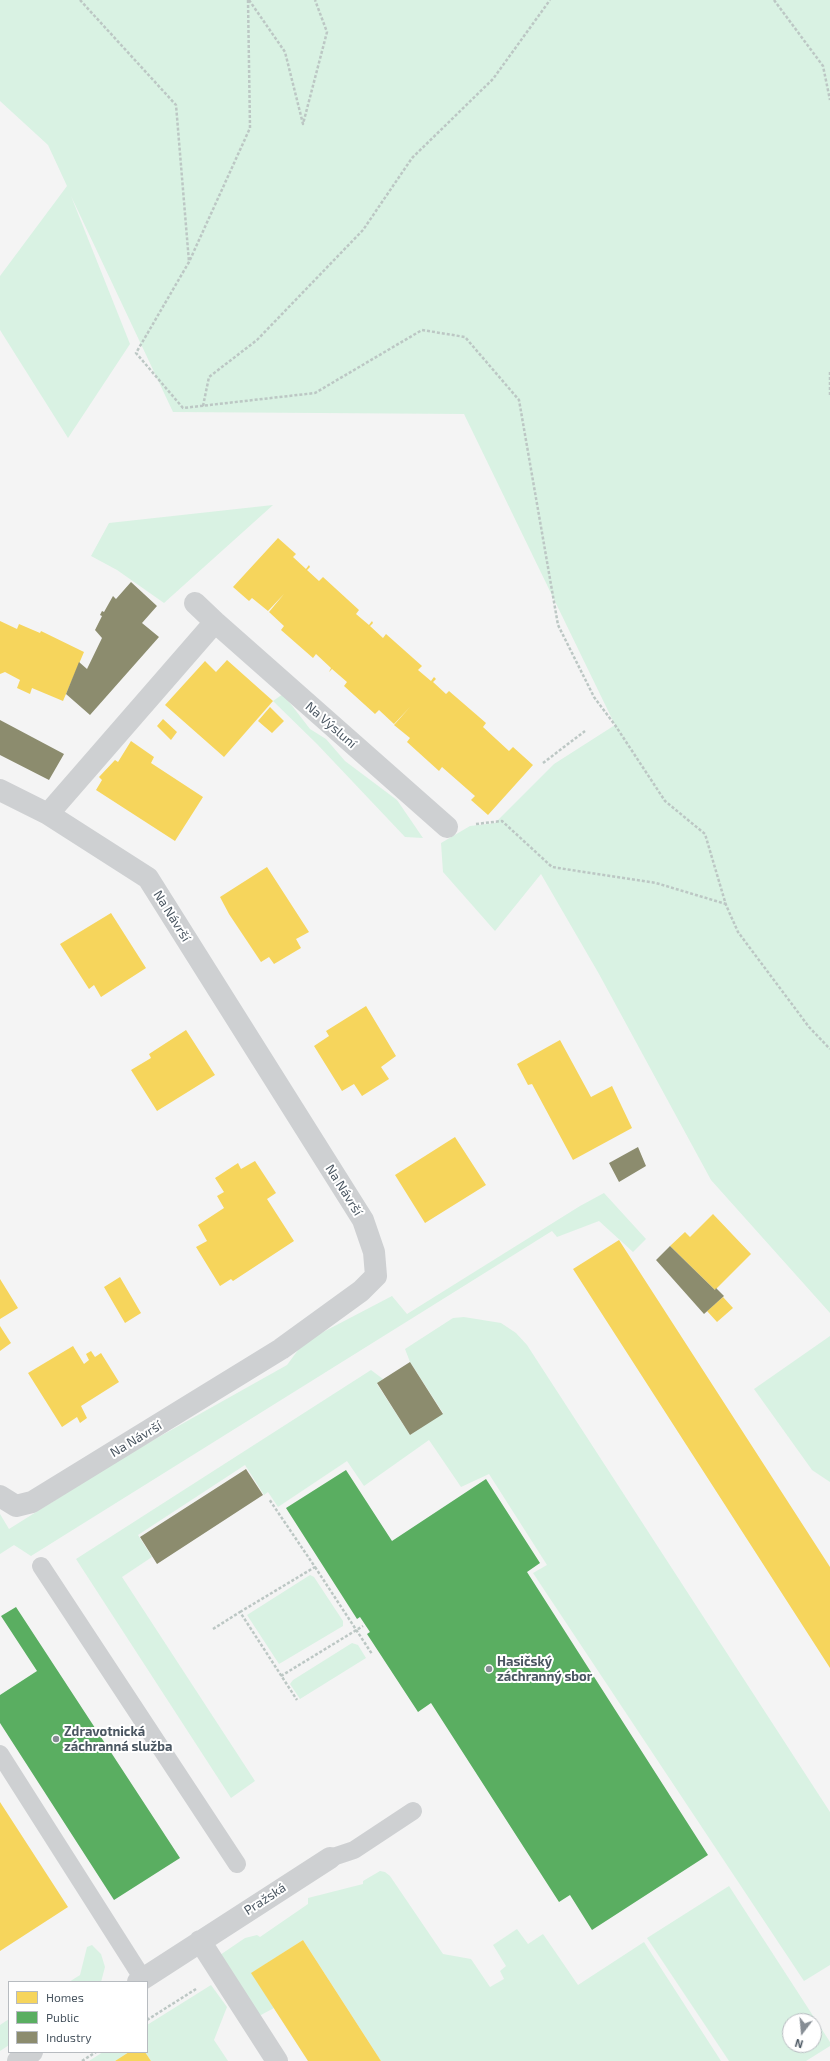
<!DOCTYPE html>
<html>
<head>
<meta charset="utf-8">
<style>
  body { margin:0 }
  #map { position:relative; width:830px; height:2061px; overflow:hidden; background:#f4f4f4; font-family:"Exo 2",sans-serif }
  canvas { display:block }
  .legend { position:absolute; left:8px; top:1981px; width:140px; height:72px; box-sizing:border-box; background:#fff; border:1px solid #b7bbc0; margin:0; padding:5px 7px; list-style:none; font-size:12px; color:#4a5661 }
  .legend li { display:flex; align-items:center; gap:8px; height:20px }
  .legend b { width:20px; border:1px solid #b7bbc0 }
  .north { position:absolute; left:782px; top:2013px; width:40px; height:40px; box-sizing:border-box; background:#fff; border:1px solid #b7bbc0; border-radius:50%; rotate:196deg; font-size:11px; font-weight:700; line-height:16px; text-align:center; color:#4a5661 }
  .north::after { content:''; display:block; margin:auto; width:14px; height:18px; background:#868d94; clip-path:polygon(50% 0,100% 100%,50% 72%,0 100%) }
</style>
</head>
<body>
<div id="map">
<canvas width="830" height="2061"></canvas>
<ul class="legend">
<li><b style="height:11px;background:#f6d55c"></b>Homes</li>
<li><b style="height:11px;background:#5aae61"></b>Public</li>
<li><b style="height:11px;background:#8c8c6e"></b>Industry</li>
</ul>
<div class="north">N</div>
</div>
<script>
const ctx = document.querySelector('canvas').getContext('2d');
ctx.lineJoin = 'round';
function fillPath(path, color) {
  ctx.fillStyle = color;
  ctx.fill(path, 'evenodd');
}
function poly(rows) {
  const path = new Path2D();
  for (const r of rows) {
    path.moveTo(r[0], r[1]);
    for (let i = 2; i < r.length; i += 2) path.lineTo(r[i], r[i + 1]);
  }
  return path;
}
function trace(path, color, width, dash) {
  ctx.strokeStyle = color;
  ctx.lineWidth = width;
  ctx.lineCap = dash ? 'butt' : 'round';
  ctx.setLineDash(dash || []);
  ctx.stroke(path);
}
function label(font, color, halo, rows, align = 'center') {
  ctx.font = font + ' "Exo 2",sans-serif';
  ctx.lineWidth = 4;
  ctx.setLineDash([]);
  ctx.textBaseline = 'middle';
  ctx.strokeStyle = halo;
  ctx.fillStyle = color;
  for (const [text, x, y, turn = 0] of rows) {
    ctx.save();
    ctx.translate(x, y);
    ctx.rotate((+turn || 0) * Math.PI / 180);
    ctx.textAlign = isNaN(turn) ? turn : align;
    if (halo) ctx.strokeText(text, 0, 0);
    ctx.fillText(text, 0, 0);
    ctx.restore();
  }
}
fillPath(poly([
  [0,0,830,0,830,1313,711,1180,599,974,541,874,495,931,443,872,441,843,470,826,495,823,554,764,615,725,464,414,173,412,71,196,130,344,68,438,0,330,0,276,67,186,48,145,0,101],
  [273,505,164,603,117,570,91,556,109,523],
  [283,694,310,729,326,739,345,761,397,800,423,838,405,837,317,744,273,701],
  [604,1193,646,1239,633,1252,599,1221,557,1237,552,1231,31,1556,14,1545,0,1554,0,1514,9,1529,132,1452,287,1365,304,1342,392,1296,407,1314,580,1206],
  [464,1317,501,1323,516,1333,527,1345,830,1812,830,1965,804,1981,533,1573,547,1565,489,1474,461,1487,429,1440,364,1486,347,1461,278,1507,268,1492,264,1495,245,1465,138,1535,152,1557,122,1577,255,1781,231,1798,76,1559,371,1370,383,1379,377,1384,410,1435,443,1413,410,1362,405,1349,453,1318],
  [830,1336,830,1482,812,1470,754,1389],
  [310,1575,314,1577,343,1621,343,1626,279,1664,247,1615],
  [352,1643,358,1645,366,1658,300,1699,290,1684,293,1680],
  [380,1871,385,1872,390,1876,443,1954,471,1959,490,1987,504,1979,500,1971,506,1966,493,1945,517,1929,528,1944,543,1934,578,1985,644,1942,721,2061,381,2061,303,1940,252,1973,274,2008,259,2016,220,1955,245,1938,257,1935,260,1937,308,1904,308,1898,363,1884,363,1881],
  [729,1886,830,2042,830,2046,806,2061,729,2061,647,1938],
  [790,2021,814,2021,814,2045,790,2045],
  [92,1945,101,1954,105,1967,101,1982,69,1982,80,1975,87,1947],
  [211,1985,227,2007,214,2040,228,2061,151,2061,145,2052,147,2052,147,2025],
  [9,2019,9,2045,0,2051,0,2025],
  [103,2052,129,2052,115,2061,89,2061]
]), '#d9f2e3');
fillPath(poly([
  [278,538,296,554,293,557,306,569,309,565,310,567,307,570,319,581,323,577,359,610,356,614,369,625,372,621,373,623,370,626,383,638,386,634,422,666,418,670,431,681,434,677,436,679,433,682,446,694,449,691,486,723,483,727,509,751,513,747,533,765,488,815,471,800,475,796,442,767,439,771,407,742,410,738,394,725,410,707,394,724,379,710,375,714,344,686,347,682,332,669,329,672,331,668,316,654,313,658,281,630,284,626,269,612,284,594,268,611,252,598,249,601,233,587],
  [0,621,17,629,19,624,40,633,41,631,84,652,63,701,32,688,30,694,17,688,20,680,5,672,0,674],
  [227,660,273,701,224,757,165,705,205,661,216,672],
  [270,707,284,721,272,733,258,721],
  [163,719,177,732,171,740,157,726],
  [131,741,154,757,151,763,203,797,175,841,96,790,102,780,99,777,115,760,118,762],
  [267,867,309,932,296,939,301,948,274,964,269,957,261,962,229,914,220,897],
  [111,913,146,968,101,997,94,985,89,989,60,944],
  [366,1006,396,1056,381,1067,389,1079,362,1096,354,1084,342,1091,314,1046,329,1036,326,1031],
  [186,1030,215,1075,157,1111,131,1070,151,1058,149,1054],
  [560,1040,591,1097,612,1086,632,1128,573,1160,532,1084,528,1085,517,1064],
  [455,1137,486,1185,425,1223,395,1175],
  [255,1161,276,1193,267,1199,294,1241,233,1281,231,1279,220,1286,196,1247,207,1241,198,1225,224,1208,217,1196,224,1192,215,1178,238,1163,241,1169],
  [713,1214,751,1254,715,1290,670,1246,685,1232,690,1237],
  [619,1240,830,1567,830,1668,573,1269],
  [120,1277,141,1313,125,1323,104,1287],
  [0,1279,18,1308,0,1319],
  [723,1297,733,1308,717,1322,707,1311],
  [0,1326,11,1343,0,1351],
  [73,1346,84,1364,89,1360,86,1354,91,1351,95,1357,101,1353,119,1382,81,1406,87,1418,80,1423,77,1417,62,1427,28,1373],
  [0,1802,68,1907,0,1951],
  [303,1940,381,2061,308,2061,251,1973],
  [129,2052,145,2052,151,2061,115,2061]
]), '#f6d55c');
fillPath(poly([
  [346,1470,392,1541,486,1479,540,1563,527,1572,708,1855,592,1930,570,1895,559,1902,431,1703,418,1712,367,1634,370,1632,360,1617,357,1619,286,1508],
  [16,1607,180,1858,114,1900,0,1723,0,1695,37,1671,1,1616]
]), '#5aae61');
fillPath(poly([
  [131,582,157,606,142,623,159,637,90,715,66,694,79,662,87,669,102,638,95,630,102,616,100,615,102,611,104,612,113,596,116,599],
  [0,720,64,754,49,780,0,755],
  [638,1147,646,1166,619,1182,609,1163],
  [670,1246,715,1290,716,1288,724,1296,704,1314,656,1260],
  [410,1362,443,1414,410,1435,377,1383],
  [246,1469,263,1495,157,1564,140,1537]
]), '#8c8c6e');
trace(poly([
  [80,0,176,105,189,262],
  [248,0,250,128,189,262,136,353,183,408,315,393,422,330,465,337,519,400,558,625,594,697,615,725,665,801,705,834,726,905,738,932,809,1027,830,1049],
  [249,0,285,52,303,124,327,32,315,0],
  [774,0,823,66,830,100],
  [830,372,830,396],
  [203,406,209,377,257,340,363,230,412,158,493,79,550,0],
  [543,763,585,731],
  [476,824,502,821,552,867,656,883,726,904],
  [315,1567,372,1654],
  [240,1612,315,1567,269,1499],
  [213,1629,240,1612,297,1700],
  [281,1676,363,1626],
  [147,2020,196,1989],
  [82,2061,96,2052]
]), '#bcc7c4', 2.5, [3, 2]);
trace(poly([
  [41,1566,237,1864],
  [0,1754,143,1979],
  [330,1858,354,1850,413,1811]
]), '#ced0d2', 18);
trace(poly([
  [195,603,215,622,447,827],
  [0,790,48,814,148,878,363,1220,374,1252,376,1276,361,1291,281,1349,32,1502,16,1506,0,1496],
  [48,814,215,622],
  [200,1941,277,2061],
  [138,1982,330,1858],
  [18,2061,32,2052]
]), '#ced0d2', 22);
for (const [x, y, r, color] of [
  [489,1669,4,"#868d94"],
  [56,1739,4,"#868d94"]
]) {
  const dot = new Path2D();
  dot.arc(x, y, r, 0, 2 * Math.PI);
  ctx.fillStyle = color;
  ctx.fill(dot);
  trace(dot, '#fff', 1.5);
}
label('13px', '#4a5661', '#fff', [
  ["Na Výsluní",331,725,41],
  ["Na Návrší",172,916,58],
  ["Na Návrší",344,1190,58],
  ["Na Návrší",136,1439,-31],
  ["Pražská",265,1899,-33]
]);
label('bold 13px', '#4a5661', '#fff', [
  ["Hasičský",497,1662],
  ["záchranný sbor",497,1677],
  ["Zdravotnická",64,1732],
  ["záchranná služba",64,1747]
], 'left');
</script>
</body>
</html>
